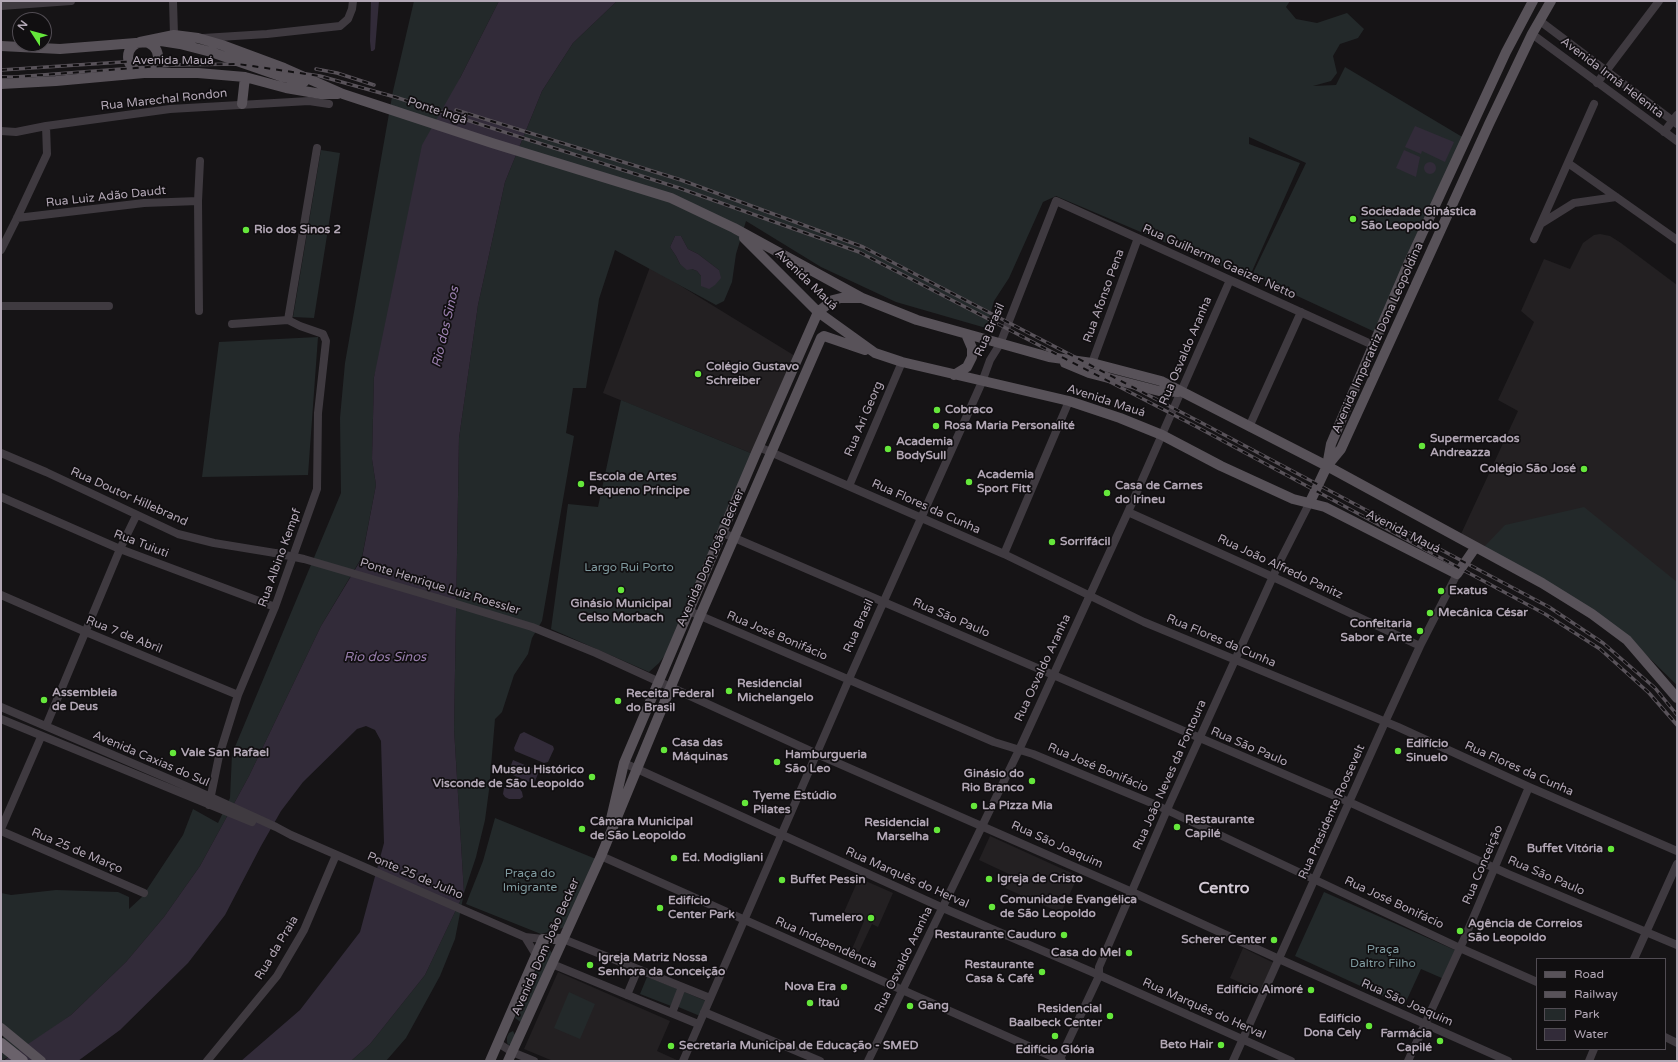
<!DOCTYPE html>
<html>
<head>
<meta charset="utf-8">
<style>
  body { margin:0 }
  #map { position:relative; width:1678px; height:1062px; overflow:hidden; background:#161416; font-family:"Varela Round",sans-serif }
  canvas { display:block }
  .frame { position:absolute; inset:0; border:2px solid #b2a7b5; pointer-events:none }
  .legend { position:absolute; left:1536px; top:958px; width:130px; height:92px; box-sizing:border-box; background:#110f11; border:1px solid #514c53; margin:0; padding:5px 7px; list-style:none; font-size:12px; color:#b2a7b5 }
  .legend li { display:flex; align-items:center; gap:8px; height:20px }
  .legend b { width:20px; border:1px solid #514c53 }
  .north { position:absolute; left:12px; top:12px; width:40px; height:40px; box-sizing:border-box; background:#110f11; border:1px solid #514c53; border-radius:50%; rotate:306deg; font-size:11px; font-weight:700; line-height:16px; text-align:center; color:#b2a7b5 }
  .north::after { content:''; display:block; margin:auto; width:14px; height:18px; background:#65e73b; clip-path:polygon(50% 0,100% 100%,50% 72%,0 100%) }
</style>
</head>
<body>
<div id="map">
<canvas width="1678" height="1062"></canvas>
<div class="frame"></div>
<ul class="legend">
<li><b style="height:5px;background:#585259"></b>Road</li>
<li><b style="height:5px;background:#585259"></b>Railway</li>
<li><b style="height:11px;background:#23292a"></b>Park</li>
<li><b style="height:11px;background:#322b39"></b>Water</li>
</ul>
<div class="north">N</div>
</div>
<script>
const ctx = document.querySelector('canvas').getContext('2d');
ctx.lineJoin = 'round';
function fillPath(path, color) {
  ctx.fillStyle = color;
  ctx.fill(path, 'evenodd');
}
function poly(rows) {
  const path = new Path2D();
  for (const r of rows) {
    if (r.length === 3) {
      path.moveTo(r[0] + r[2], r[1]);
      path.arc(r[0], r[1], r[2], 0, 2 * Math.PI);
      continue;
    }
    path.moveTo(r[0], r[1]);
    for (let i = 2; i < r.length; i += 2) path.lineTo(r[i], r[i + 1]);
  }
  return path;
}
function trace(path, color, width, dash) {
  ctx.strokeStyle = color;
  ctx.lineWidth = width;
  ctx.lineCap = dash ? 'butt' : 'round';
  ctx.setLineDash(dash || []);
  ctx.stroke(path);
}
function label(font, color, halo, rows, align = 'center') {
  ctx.font = font + ' "Varela Round",sans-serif';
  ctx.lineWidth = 3.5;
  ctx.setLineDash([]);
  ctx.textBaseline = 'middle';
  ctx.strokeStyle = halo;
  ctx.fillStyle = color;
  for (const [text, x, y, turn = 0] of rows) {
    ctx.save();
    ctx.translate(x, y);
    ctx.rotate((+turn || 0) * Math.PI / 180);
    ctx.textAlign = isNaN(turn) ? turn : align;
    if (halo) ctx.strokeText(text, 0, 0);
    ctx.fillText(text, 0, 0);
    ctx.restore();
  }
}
fillPath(poly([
  [1600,234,1610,236,1621,243,1677,285,1677,685,1630,639,1461,534,1518,411,1498,400,1534,322,1521,311,1544,259,1570,269,1583,243,1594,235],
  [650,267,795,356,753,454,603,393],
  [990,836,1078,876,1061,913,1005,888,1011,875,979,860],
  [859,878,893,893,878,927,872,924,855,960,849,956,864,921,844,912],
  [1243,948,1274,963,1261,992,1230,978],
  [558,972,670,1021,657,1051,679,1061,553,1061,524,1049]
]), '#232022');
fillPath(poly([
  [414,1,499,1,460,78,374,377,372,459,376,485,362,557,321,626,249,776,200,866,164,917,126,962,71,1015,26,1047,1,1061,1,1040,9,1032,1,1024,1,893,11,895,56,890,118,892,129,897,129,909,142,897,183,835,193,809,218,823,230,798,232,754,341,493,340,418,345,363,393,91],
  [617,1,1290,1,1286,7,1296,19,1317,23,1347,13,1364,29,1358,38,1340,44,1333,56,1337,73,1331,81,1313,86,1336,85,1345,67,1464,138,1375,332,1252,275,1306,163,1249,137,1249,144,1300,163,1249,278,1056,196,1043,202,1009,278,994,301,986,328,896,302,821,267,746,221,736,254,732,282,724,301,716,305,615,250,599,299,586,388,573,388,566,433,574,436,542,621,532,638,528,654,514,675,502,712,495,719,489,790,485,820,476,857,464,893,455,939,440,976,406,1038,386,1061,351,1061,370,1044,425,975,464,893,454,729,459,438,478,305,505,182,542,91,573,43],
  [675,236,681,236,688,249,698,254,719,270,701,286,701,276,697,271,680,264,676,256,670,247],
  [321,150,340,153,314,318,293,317],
  [318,337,308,475,202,477,219,342],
  [621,400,753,454,669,650,659,663,649,672,551,629,568,504,598,507],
  [1584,507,1677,582,1677,685,1630,639,1484,547,1505,525],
  [495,818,596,859,566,927,541,934,466,904,483,861],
  [1324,892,1457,951,1444,979,1421,969,1404,1006,1295,956],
  [548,948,552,953,522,1023,515,1018,544,952],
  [647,977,678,989,671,1006,640,994],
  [682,991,706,1001,700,1016,676,1006],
  [569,992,595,1004,580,1039,554,1028],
  [513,1031,515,1035,511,1044,508,1045,507,1042,507,1037,509,1033]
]), '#23292a');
fillPath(poly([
  [371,1,379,1,375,49,373,51,371,51,370,41],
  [499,1,617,1,573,43,542,91,505,182,478,305,459,438,454,729,464,893,425,975,370,1044,351,1061,241,1061,300,1010,360,932,384,843,381,741,375,730,366,726,357,729,303,782,281,811,261,846,225,915,188,963,120,1030,78,1061,3,1061,71,1015,126,962,164,917,200,866,249,776,321,626,362,558,376,485,372,459,374,377,422,145,460,78],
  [1415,126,1454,142,1445,162,1422,151,1421,154,1405,147],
  [1404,150,1420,157,1416,177,1396,168],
  [1430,168,6],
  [675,236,681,236,688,249,698,254,719,270,721,278,715,285,709,289,701,286,701,276,697,271,692,269,687,270,680,264,676,256,670,247],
  [524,732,553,746,554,749,548,762,544,763,515,751,514,748,520,734],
  [513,760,539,771,534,784,508,773],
  [510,785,511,788,516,787,520,789,522,792,523,797,520,799,509,799,505,797,503,794,504,788]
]), '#322b39');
trace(poly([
  [875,1,929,1]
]), '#322b39', 2);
trace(poly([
  [173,1,174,35],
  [1,6,71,1],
  [1540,21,1677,124],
  [1532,34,1677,141],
  [203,38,267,34,340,26,348,19,352,9,353,1],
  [1597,83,1659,1],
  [1,131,16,132,46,126,170,109,309,101,329,104],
  [1664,132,1677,115],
  [1568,163,1677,240],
  [17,218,144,203,198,201],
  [1542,223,1574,203,1616,197],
  [1534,239,1594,104],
  [1,250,17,218,47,154,46,126],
  [1,306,109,306],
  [199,311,198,201,200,161],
  [288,320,317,148],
  [1092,363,1138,238],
  [1249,427,1301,312],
  [759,447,1004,554,1144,622,1398,727,1529,787,1677,851],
  [1,453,46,472,178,534,214,543,275,553],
  [849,486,902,362],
  [1,497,120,549,275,607],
  [1128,512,1284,582,1420,646],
  [723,533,1349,802,1508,874,1677,945],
  [1004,554,1069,401],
  [1,595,86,632,238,695],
  [437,598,532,627,596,653,817,754,1132,892,1279,959,1508,1061],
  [689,611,994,742,1033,754,1154,804,1460,948,1537,982],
  [1,707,195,790,276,827,291,835,525,937,543,939],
  [1,719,252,822],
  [46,726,120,549,136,516],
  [624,763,943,908,1092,972,1291,1061],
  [209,805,219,756,238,695,275,607,317,489,318,413,326,341,323,334,300,326,288,320,232,324],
  [1,829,41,737],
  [1,831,144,893],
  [601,856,1062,1061],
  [525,937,536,955],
  [563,939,710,998],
  [1634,959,1677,864],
  [552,964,698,1024],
  [627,995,638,969],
  [704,1012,820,1061],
  [672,1013,682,987],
  [1665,1037,1677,1043],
  [498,1043,512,1052,534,1061],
  [207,1061,277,976,304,930,336,855],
  [683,1061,849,679,982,382,990,360,1000,344,1056,201,1373,345],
  [868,1061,1019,750,1128,512,1230,280],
  [1059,1061,1099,976,1099,967,1170,803,1280,561,1310,502],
  [1233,1061,1385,722,1420,646,1457,574],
  [1408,1061,1465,937,1529,787],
  [1589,1061,1594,1049]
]), '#3f3a40', 8);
trace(poly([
  [143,57,15],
  [140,42,174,35,198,38,222,45,284,68,343,94,492,143,671,198,734,228,862,298,917,320,1049,357,1092,363,1161,381,1327,466,1542,583,1592,614,1627,640,1677,698],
  [1,46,60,49,161,41,180,44,211,52,283,77,304,82],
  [1,84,56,81,144,73,198,73,245,77,286,88,321,94,338,94],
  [242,104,245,77],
  [744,238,818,312,875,353,902,362,1069,401,1120,418,1162,435,1221,466,1293,499,1325,507,1457,574,1475,548],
  [1065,363,1089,373,1159,391,1178,392],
  [954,375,967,367,972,357,972,348,966,334],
  [1327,466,1341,449,1489,124,1532,34,1551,1],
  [1310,502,1327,466,1331,444,1409,262,1506,52,1533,1],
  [611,819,624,763,756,453,818,312,833,300,841,298,861,298],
  [543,939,563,939],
  [1,1028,41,1061],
  [490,1061,543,939],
  [508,1061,601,856,700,616,821,338,824,336,865,350]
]), '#585259', 10);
trace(poly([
  [1,1044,22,1061]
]), '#6a626b', 12);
const rail = poly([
  [316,69,337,73,374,85],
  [1,70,153,60],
  [1,77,15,77,175,65,238,64,320,76,395,97,679,188,859,252,1197,427,1545,614,1600,649,1649,693,1677,725],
  [456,110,681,180,863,247,1200,422,1549,607,1603,643,1655,688,1677,715]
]);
trace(rail, '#585259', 3.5);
trace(rail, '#110f11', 2, [6]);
trace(poly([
  [275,553,304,559,437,598]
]), '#3f3a40', 8);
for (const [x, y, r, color] of [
  [1353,219,4,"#65e73b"],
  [246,230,4,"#65e73b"],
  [698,374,4,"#65e73b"],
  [937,410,4,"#65e73b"],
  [936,426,4,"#65e73b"],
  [1422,446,4,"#65e73b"],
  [888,449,4,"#65e73b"],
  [1584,469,4,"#65e73b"],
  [969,482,4,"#65e73b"],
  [581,484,4,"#65e73b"],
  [1107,493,4,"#65e73b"],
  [1052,542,4,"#65e73b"],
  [621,590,4,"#65e73b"],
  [1441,591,4,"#65e73b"],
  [1430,613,4,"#65e73b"],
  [1420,631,4,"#65e73b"],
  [729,691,4,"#65e73b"],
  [44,700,4,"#65e73b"],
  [618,701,4,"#65e73b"],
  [664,750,4,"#65e73b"],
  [1398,751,4,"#65e73b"],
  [173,753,4,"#65e73b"],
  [777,762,4,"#65e73b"],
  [592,777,4,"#65e73b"],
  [1032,781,4,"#65e73b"],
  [745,803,4,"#65e73b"],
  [974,806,4,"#65e73b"],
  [1177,827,4,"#65e73b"],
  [582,829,4,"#65e73b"],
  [937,830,4,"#65e73b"],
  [1611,849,4,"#65e73b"],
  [674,858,4,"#65e73b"],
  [989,879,4,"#65e73b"],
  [782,880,4,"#65e73b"],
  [992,907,4,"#65e73b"],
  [660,908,4,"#65e73b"],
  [871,918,4,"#65e73b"],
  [1460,931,4,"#65e73b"],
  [1064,935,4,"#65e73b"],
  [1274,940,4,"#65e73b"],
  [1129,953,4,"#65e73b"],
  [590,965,4,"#65e73b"],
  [1042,972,4,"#65e73b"],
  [844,987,4,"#65e73b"],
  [1311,990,4,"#65e73b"],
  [810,1003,4,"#65e73b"],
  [910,1006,4,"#65e73b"],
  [1110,1016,4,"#65e73b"],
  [1369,1026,4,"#65e73b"],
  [1055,1036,4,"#65e73b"],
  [1440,1041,4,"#65e73b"],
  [1221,1045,4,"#65e73b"],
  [671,1046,4,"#65e73b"]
]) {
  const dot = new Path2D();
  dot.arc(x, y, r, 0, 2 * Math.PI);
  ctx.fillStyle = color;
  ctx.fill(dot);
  trace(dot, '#110f11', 1.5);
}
label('12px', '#b2a7b5', '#110f11', [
  ["Avenida Mauá",173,61],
  ["Avenida Irmã Helenita",1612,78,37],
  ["Rua Marechal Rondon",164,100,-6],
  ["Ponte Ingá",437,111,18],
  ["Rua Luiz Adão Daudt",106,197,-6],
  ["Rua Guilherme Gaeizer Netto",1219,262,24],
  ["Avenida Mauá",806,280,44],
  ["Rua Afonso Pena",1104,296,-70],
  ["Rua Brasil",990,330,-66],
  ["Avenida Imperatriz Dona Leopoldina",1378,338,-66],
  ["Rua Osvaldo Aranha",1186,351,-67],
  ["Avenida Mauá",1106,401,18],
  ["Rua Ari Georg",864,419,-67],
  ["Rua Doutor Hillebrand",129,497,24],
  ["Rua Flores da Cunha",926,507,24],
  ["Avenida Mauá",1403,532,27],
  ["Rua Tuiuti",141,544,21],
  ["Rua Albino Kempf",280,558,-70],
  ["Avenida Dom João Becker",711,558,-66],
  ["Rua João Alfredo Panitz",1280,567,25],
  ["Ponte Henrique Luiz Roessler",440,587,17],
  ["Rua São Paulo",951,618,23],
  ["Rua Brasil",859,626,-66],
  ["Rua 7 de Abril",124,635,22],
  ["Rua José Bonifácio",777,636,23],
  ["Rua Flores da Cunha",1221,641,23],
  ["Rua Osvaldo Aranha",1043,668,-65],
  ["Rua São Paulo",1249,747,23],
  ["Avenida Caxias do Sul",151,759,23],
  ["Rua José Bonifácio",1098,768,23],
  ["Rua Flores da Cunha",1519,769,24],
  ["Rua João Neves da Fontoura",1170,775,-66],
  ["Rua Presidente Roosevelt",1332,812,-66],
  ["Rua São Joaquim",1057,845,24],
  ["Rua 25 de Março",77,851,23],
  ["Rua Conceição",1483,865,-67],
  ["Ponte 25 de Julho",415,876,23],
  ["Rua São Paulo",1546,876,23],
  ["Rua Marquês do Herval",907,878,24],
  ["Rua José Bonifácio",1394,903,25],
  ["Rua Independência",826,943,24],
  ["Avenida Dom João Becker",546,947,-66],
  ["Rua da Praia",277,948,-59],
  ["Rua Osvaldo Aranha",904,960,-64],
  ["Rua São Joaquim",1407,1003,24],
  ["Rua Marquês do Herval",1204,1009,24]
]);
label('bold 12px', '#b2a7b5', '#110f11', [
  ["Sociedade Ginástica",1361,212],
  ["São Leopoldo",1361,226],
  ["Rio dos Sinos 2",254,230],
  ["Colégio Gustavo",706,367],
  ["Schreiber",706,381],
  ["Cobraco",945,410],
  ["Rosa Maria Personalité",944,426],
  ["Supermercados",1430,439],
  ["Andreazza",1430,453],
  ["Academia",896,442],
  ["BodySull",896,456],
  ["Colégio São José",1576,469,"right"],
  ["Academia",977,475],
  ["Sport Fitt",977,489],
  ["Escola de Artes",589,477],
  ["Pequeno Príncipe",589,491],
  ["Casa de Carnes",1115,486],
  ["do Irineu",1115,500],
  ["Sorrifácil",1060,542],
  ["Exatus",1449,591],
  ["Ginásio Municipal",621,604,"center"],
  ["Celso Morbach",621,618,"center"],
  ["Mecânica César",1438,613],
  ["Confeitaria",1412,624,"right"],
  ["Sabor e Arte",1412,638,"right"],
  ["Residencial",737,684],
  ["Michelangelo",737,698],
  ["Assembleia",52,693],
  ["de Deus",52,707],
  ["Receita Federal",626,694],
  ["do Brasil",626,708],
  ["Casa das",672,743],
  ["Máquinas",672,757],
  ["Edifício",1406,744],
  ["Sinuelo",1406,758],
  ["Vale San Rafael",181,753],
  ["Hamburgueria",785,755],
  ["São Leo",785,769],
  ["Museu Histórico",584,770,"right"],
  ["Visconde de São Leopoldo",584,784,"right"],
  ["Ginásio do",1024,774,"right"],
  ["Rio Branco",1024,788,"right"],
  ["Tyeme Estúdio",753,796],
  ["Pilates",753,810],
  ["La Pizza Mia",982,806],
  ["Restaurante",1185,820],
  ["Capilé",1185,834],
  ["Câmara Municipal",590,822],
  ["de São Leopoldo",590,836],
  ["Residencial",929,823,"right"],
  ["Marselha",929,837,"right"],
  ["Buffet Vitória",1603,849,"right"],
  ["Ed. Modigliani",682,858],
  ["Igreja de Cristo",997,879],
  ["Buffet Pessin",790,880],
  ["Comunidade Evangélica",1000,900],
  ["de São Leopoldo",1000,914],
  ["Edifício",668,901],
  ["Center Park",668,915],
  ["Tumelero",863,918,"right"],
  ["Agência de Correios",1468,924],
  ["São Leopoldo",1468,938],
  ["Restaurante Cauduro",1056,935,"right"],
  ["Scherer Center",1266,940,"right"],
  ["Casa do Mel",1121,953,"right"],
  ["Igreja Matriz Nossa",598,958],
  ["Senhora da Conceição",598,972],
  ["Restaurante",1034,965,"right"],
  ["Casa & Café",1034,979,"right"],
  ["Nova Era",836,987,"right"],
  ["Edifício Aimoré",1303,990,"right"],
  ["Itaú",818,1003],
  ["Gang",918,1006],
  ["Residencial",1102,1009,"right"],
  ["Baalbeck Center",1102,1023,"right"],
  ["Edifício",1361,1019,"right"],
  ["Dona Cely",1361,1033,"right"],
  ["Farmácia",1432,1034,"right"],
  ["Capilé",1432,1048,"right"],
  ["Beto Hair",1213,1045,"right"],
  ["Secretaria Municipal de Educação - SMED",679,1046],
  ["Edifício Glória",1055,1050,"center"]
], 'left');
label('12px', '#7f9a9f', '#110f11', [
  ["Largo Rui Porto",629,568],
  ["Praça do",530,874],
  ["Imigrante",530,888],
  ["Praça",1383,950],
  ["Daltro Filho",1383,964]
]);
label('italic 13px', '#9a7fae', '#110f11', [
  ["Rio dos Sinos",446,327,-77],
  ["Rio dos Sinos",385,658]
]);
label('bold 16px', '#d0c7d2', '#110f11', [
  ["Centro",1224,889]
]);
</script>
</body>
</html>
